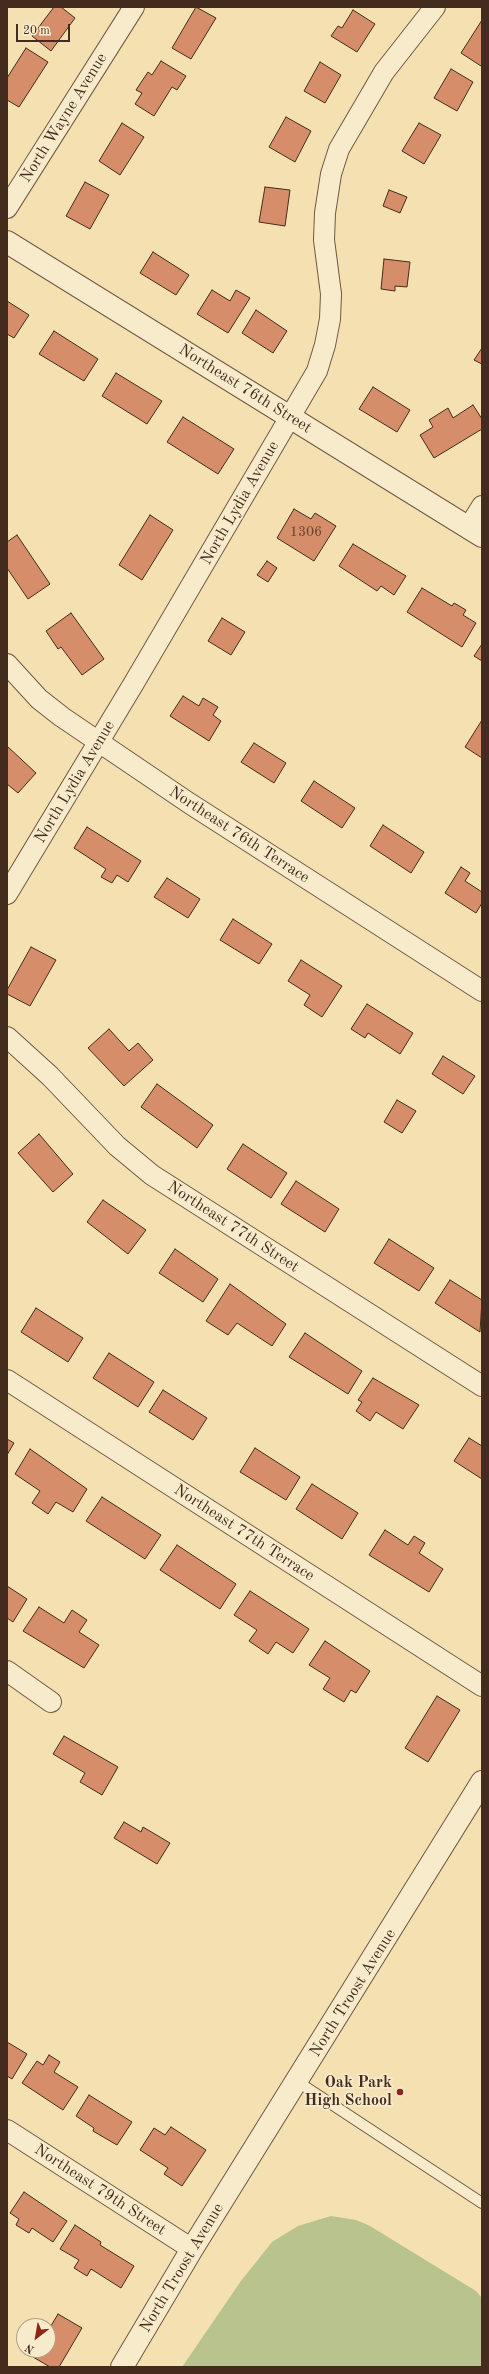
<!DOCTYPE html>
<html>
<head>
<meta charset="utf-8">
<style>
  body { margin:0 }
  #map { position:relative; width:489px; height:2374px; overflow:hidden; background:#f5e0b1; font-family:"Old Standard TT",serif }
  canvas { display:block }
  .frame { position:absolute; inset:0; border:8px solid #432c1e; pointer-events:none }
  .north { position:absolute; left:16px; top:2318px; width:40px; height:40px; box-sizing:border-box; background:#f8ebcc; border:1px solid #b09f86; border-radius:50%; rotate:211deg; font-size:11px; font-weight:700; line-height:16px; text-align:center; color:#432c1e }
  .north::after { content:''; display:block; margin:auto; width:14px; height:18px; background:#8f2418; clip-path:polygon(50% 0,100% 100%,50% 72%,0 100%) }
  .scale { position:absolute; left:16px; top:24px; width:54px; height:18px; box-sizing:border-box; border:2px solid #432c1e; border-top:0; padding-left:5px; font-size:12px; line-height:14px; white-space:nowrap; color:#432c1e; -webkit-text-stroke:3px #f8ebcc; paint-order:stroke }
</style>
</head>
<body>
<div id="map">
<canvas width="489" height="2374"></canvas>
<div class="frame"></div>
<div class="north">N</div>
<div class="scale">20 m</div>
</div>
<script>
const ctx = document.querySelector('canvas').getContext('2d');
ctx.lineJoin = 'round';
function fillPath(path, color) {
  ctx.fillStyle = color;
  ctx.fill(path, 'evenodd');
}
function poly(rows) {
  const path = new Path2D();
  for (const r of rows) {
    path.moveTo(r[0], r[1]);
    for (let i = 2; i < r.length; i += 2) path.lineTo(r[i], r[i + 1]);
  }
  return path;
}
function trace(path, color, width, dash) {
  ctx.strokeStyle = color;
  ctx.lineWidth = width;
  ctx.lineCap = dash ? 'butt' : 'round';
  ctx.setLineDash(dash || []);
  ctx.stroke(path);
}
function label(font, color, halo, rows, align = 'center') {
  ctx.font = font + ' "Old Standard TT",serif';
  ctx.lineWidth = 3.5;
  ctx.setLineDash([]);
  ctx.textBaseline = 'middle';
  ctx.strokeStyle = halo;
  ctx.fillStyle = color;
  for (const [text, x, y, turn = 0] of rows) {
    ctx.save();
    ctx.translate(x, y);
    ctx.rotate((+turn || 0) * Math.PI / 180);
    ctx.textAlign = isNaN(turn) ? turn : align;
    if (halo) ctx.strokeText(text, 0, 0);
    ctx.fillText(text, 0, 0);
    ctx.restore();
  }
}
fillPath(poly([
  [331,2216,356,2220,370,2226,476,2291,482,2298,482,2367,182,2367,241,2281,272,2242,298,2226]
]), '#b8c38e');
const building = poly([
  [54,7,61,7,75,18,51,51,32,36,54,7],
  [196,7,216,18,191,59,172,48,196,7],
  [353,10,375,24,357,52,331,36,338,26,342,28,353,10],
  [482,20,482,64,481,66,461,53,482,20],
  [26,48,48,62,19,107,7,100,7,78,26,48],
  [161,61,186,76,177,90,172,87,154,116,135,104,142,93,136,90,148,72,152,75,161,61],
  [320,62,341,75,325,103,304,91,320,62],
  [451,69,473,82,457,111,434,98,451,69],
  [286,117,311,131,295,162,269,147,286,117],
  [122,123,144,137,120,175,99,161,122,123],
  [419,123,441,135,424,164,402,151,419,123],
  [85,182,109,195,90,229,66,216,85,182],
  [265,187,290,190,285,226,259,222,265,187],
  [389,190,407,197,400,213,383,206,389,190],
  [153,252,189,275,176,295,140,273,153,252],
  [384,259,410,262,407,287,395,286,395,291,381,289,384,259],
  [212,290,230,301,236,290,250,298,228,333,197,314,212,290],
  [7,301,29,315,14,338,7,334,7,301],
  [256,310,287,331,273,353,242,333,256,310],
  [54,331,98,359,84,381,39,354,54,331],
  [482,348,482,364,474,360,482,348],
  [116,373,162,401,147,424,102,396,116,373],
  [373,387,410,410,397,432,359,409,373,387],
  [473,405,482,419,482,429,434,458,420,435,433,427,429,420,448,408,453,418,473,405],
  [183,417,234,449,218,474,167,442,183,417],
  [294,509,311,519,315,513,336,526,314,561,277,538,294,509],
  [150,515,173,530,142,580,119,565,150,515],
  [17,535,50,584,28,599,7,568,7,542,17,535],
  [353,544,406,576,394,595,381,586,377,591,339,566,353,544],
  [267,561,277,568,268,582,257,575,267,561],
  [422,588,452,606,454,603,466,610,463,615,476,623,462,647,407,612,422,588],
  [71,613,104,659,82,675,61,647,58,649,46,631,71,613],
  [222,618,245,632,231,655,208,641,222,618],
  [482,644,482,661,474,656,482,644],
  [183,696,199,706,203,698,218,707,213,715,221,721,209,741,170,716,183,696],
  [482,720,482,758,465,747,482,720],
  [254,743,286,763,274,783,241,762,254,743],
  [7,746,36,773,18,793,7,784,7,746],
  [314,781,355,808,342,828,301,801,314,781],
  [383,825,424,852,411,873,370,846,383,825],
  [87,827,141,861,128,882,117,875,112,883,101,877,106,869,74,848,87,827],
  [461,867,470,873,465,881,482,892,482,903,476,913,445,893,461,867],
  [167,878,200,899,188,918,154,897,167,878],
  [233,919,272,944,259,964,220,940,233,919],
  [31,947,56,960,30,1006,7,994,7,990,31,947],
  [301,960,342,986,322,1017,304,1005,310,995,288,981,301,960],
  [367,1004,413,1033,400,1054,368,1033,365,1038,351,1029,367,1004],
  [109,1029,129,1051,138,1043,153,1060,124,1086,88,1048,109,1029],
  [443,1056,475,1076,463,1094,432,1074,443,1056],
  [157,1084,213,1125,197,1148,141,1107,157,1084],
  [397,1100,416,1111,402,1133,384,1122,397,1100],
  [39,1134,73,1174,53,1192,18,1153,39,1134],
  [243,1144,287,1173,271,1198,227,1169,243,1144],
  [296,1181,339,1209,325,1232,281,1204,296,1181],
  [103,1200,146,1230,128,1254,87,1222,103,1200],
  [389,1239,434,1268,419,1291,374,1263,389,1239],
  [175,1249,218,1279,203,1302,159,1273,175,1249],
  [450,1280,482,1300,480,1332,435,1303,450,1280],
  [230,1284,286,1324,272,1346,237,1323,228,1335,206,1321,230,1284],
  [36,1308,83,1338,68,1362,21,1332,36,1308],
  [305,1333,362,1371,348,1394,289,1357,305,1333],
  [109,1353,154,1382,138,1407,93,1378,109,1353],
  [373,1378,419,1405,403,1429,376,1412,370,1421,356,1411,362,1402,358,1400,373,1378],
  [163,1390,207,1418,193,1440,149,1412,163,1390],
  [469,1438,482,1446,482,1479,454,1461,469,1438],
  [7,1439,14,1443,7,1455,7,1439],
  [255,1448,300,1477,286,1500,240,1472,255,1448],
  [30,1449,87,1489,73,1512,56,1502,48,1514,32,1503,40,1491,15,1474,30,1449],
  [312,1484,358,1513,342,1539,296,1509,312,1484],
  [102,1497,161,1535,145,1559,86,1521,102,1497],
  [385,1530,408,1545,414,1536,425,1543,419,1553,443,1569,429,1592,369,1555,385,1530],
  [177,1545,236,1584,220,1609,160,1570,177,1545],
  [7,1586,27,1599,13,1622,7,1618,7,1586],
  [250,1591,309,1629,293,1653,276,1642,268,1654,249,1641,257,1630,234,1615,250,1591],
  [39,1607,64,1623,72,1610,87,1620,79,1632,99,1645,84,1668,23,1631,39,1607],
  [325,1641,370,1671,356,1693,351,1690,344,1702,323,1689,330,1678,309,1665,325,1641],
  [437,1696,460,1710,428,1762,405,1748,437,1696],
  [64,1736,118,1767,102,1795,80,1782,85,1773,53,1754,64,1736],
  [124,1822,141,1832,143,1827,170,1843,157,1864,114,1838,124,1822],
  [7,2042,27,2054,12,2079,7,2076,7,2042],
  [49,2055,60,2062,54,2072,78,2087,63,2110,22,2083,37,2061,43,2065,49,2055],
  [89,2095,132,2122,117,2145,93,2131,94,2128,76,2116,89,2095],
  [171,2127,206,2150,182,2186,164,2174,168,2168,140,2150,154,2128,165,2135,171,2127],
  [24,2192,67,2221,53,2242,32,2228,29,2233,16,2225,19,2219,10,2213,24,2192],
  [75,2225,101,2242,100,2245,134,2266,121,2288,91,2269,87,2276,74,2268,79,2260,60,2249,75,2225],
  [58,2314,82,2328,59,2367,50,2367,33,2357,37,2350,48,2350,48,2331,58,2314]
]);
fillPath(building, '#d68d69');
trace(building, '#432c1e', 1);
const service = poly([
  [298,2082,482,2203]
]);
const minor = poly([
  [7,208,134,7],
  [469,527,482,506],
  [7,664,39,699,62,717,189,803,482,991],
  [7,894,134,683,317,371,325,345,330,319,331,294,324,240,325,213,331,174,339,149,384,72,435,7],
  [7,1037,50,1076,117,1146,152,1175,482,1386],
  [7,1380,482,1686],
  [7,1671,51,1702],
  [7,2130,192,2249]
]);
const tertiary = poly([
  [7,242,482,536],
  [122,2367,192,2249,482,1782]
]);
trace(service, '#705943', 12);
trace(minor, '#705943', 22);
trace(tertiary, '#705943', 24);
trace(service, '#f8ebcc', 10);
trace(minor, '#f8ebcc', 20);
trace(tertiary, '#f8ebcc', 22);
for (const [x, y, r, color] of [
  [400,2092,4,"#8f2418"]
]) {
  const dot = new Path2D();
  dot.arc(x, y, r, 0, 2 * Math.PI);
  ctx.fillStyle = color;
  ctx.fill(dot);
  trace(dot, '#f8ebcc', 1.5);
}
label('14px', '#684431', null, [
  ["1306",306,532]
]);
label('16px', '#432c1e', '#f8ebcc', [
  ["North Wayne Avenue",64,118,-58],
  ["Northeast 76th Street",245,389,32],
  ["North Lydia Avenue",240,503,-60],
  ["North Lydia Avenue",75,782,-59],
  ["Northeast 76th Terrace",239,835,33],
  ["Northeast 77th Street",233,1227,33],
  ["Northeast 77th Terrace",244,1533,33],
  ["North Troost Avenue",353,1993,-58],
  ["Northeast 79th Street",100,2190,33],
  ["North Troost Avenue",182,2268,-59]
]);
label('bold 16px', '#432c1e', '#f8ebcc', [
  ["Oak Park",392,2083],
  ["High School",392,2101]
], 'right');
</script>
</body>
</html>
